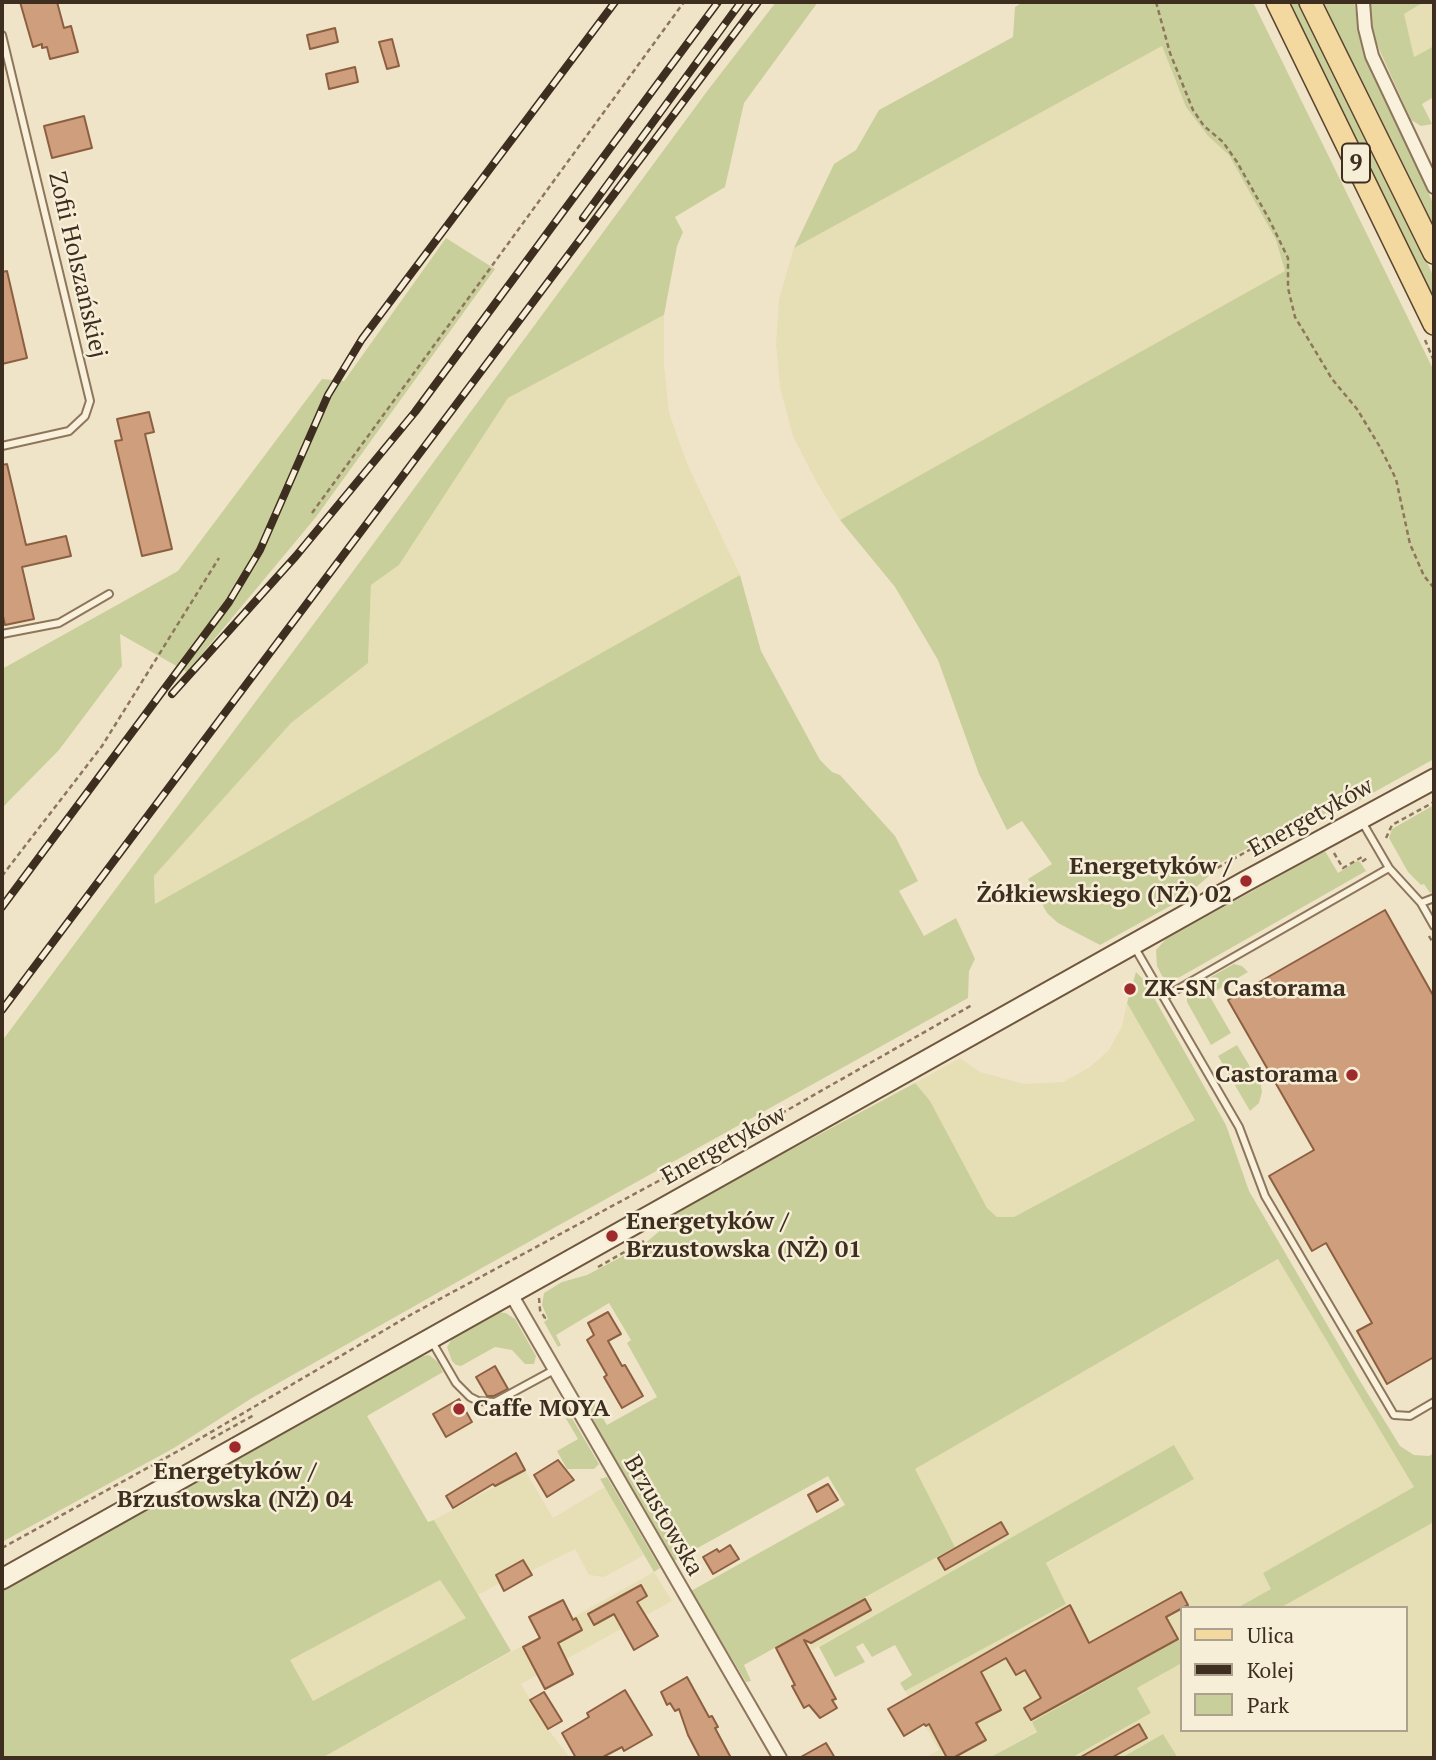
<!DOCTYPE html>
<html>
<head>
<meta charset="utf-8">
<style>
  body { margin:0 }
  #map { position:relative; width:1436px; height:1760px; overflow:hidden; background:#f0e4c8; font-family:"PT Serif",serif }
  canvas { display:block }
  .frame { position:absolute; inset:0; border:4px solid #3d2e20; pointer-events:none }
  .legend { position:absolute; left:1180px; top:1606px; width:228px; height:126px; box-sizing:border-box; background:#f7eed8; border:2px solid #ada18e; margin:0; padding:9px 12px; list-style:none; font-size:21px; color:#3d2e20 }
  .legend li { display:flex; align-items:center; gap:14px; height:35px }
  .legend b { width:35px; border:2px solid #ada18e }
</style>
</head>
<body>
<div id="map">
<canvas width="1436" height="1760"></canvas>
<div class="frame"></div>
<ul class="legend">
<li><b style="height:9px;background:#f3d9a0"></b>Ulica</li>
<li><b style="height:9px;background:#3d2e20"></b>Kolej</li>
<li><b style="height:19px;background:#c9cf9b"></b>Park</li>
</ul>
</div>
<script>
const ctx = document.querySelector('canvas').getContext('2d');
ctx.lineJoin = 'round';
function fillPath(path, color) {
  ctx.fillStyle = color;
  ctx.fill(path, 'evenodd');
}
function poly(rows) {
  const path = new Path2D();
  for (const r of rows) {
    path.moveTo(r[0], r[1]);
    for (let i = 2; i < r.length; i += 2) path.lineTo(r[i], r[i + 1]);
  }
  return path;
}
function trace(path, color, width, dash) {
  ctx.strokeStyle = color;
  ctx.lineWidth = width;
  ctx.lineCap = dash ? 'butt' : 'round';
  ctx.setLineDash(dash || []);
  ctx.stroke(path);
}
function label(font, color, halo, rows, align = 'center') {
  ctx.font = font + ' "PT Serif",serif';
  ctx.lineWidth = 5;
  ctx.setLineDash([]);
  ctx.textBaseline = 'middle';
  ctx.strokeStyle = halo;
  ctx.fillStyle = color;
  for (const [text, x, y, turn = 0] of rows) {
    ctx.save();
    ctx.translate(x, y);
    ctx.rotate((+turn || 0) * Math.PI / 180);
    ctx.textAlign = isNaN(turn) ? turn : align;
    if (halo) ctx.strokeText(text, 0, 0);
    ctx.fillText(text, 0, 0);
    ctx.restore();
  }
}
fillPath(poly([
  [1424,2,1434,2,1434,46,1414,57,1403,14],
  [1162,46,1186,107,1208,136,1229,155,1276,240,1286,271,840,520,817,483,793,436,780,387,776,344,779,299,794,248],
  [664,315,664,365,669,413,688,466,740,575,155,905,154,876,291,723,368,663,371,585,399,565,508,398],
  [1127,1003,1196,1119,1014,1217,997,1217,987,1208,915,1083,960,1058,980,1072,1024,1084,1063,1082,1090,1067,1109,1050,1122,1026],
  [1279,1259,1415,1487,1263,1573,1272,1589,1237,1608,1182,1608,1182,1638,1032,1722,1037,1731,989,1758,924,1758,939,1750,905,1691,1066,1604,1046,1564,1193,1478,1175,1446,812,1650,802,1633,955,1547,914,1469],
  [525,1470,553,1518,605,1487,644,1555,604,1577,589,1575,575,1549,531,1571,532,1575,504,1591,500,1583,478,1595,434,1520],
  [1434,1522,1434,1758,1178,1758,1163,1734,1121,1758,1071,1758,1151,1713,1137,1688,1182,1663,1182,1730,1406,1730,1406,1608,1280,1608],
  [654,1572,672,1601,521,1684,548,1729,570,1758,322,1758],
  [440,1580,467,1618,313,1701,289,1660]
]), '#e6deb5');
fillPath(poly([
  [776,2,818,2,744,103,725,187,675,217,683,232,677,246,664,315,508,398,399,565,371,585,368,663,291,723,154,876,155,904,740,575,761,651,820,760,832,772,840,775,895,836,918,881,899,891,924,936,956,918,975,959,969,971,968,998,480,1269,252,1398,174,1448,2,1542,2,1041,348,578,708,90],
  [1023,2,1253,2,1434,371,1434,759,1322,821,1316,811,1207,870,1209,876,1181,900,1100,945,1058,923,1047,913,1028,879,1052,864,1022,821,1007,830,979,774,938,660,895,587,840,520,1285,271,1276,240,1229,155,1208,136,1186,107,1162,46,794,248,834,164,856,150,879,110,1013,37,1015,7],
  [1287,2,1300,2,1434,277,1434,302],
  [1322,2,1354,2,1361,39,1371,71,1434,205,1434,230],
  [1370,2,1424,2,1404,14,1414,57,1434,46,1434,97,1422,104,1432,124,1421,126,1411,120,1374,38,1371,24],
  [446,238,495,269,316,517,187,672,120,634,122,666,59,750,2,808,2,669,178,571,322,379,344,381],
  [1434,805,1434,891,1430,893,1424,884,1421,885,1408,872,1389,838,1392,829],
  [1325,851,1338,873,1357,861,1360,862,1366,871,1180,977,1169,980,1162,976,1157,966,1156,950,1166,939],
  [1234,964,1242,966,1248,972,1209,995,1231,1033,1211,1045,1187,1002,1187,994,1191,988],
  [1136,972,1144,980,1226,1125,1249,1191,1360,1381,1400,1446,1414,1455,1429,1456,1434,1453,1434,1522,1280,1608,1237,1608,1271,1589,1263,1573,1414,1487,1278,1259,915,1469,955,1547,744,1665,751,1681,746,1682,691,1591,845,1505,828,1476,674,1561,584,1407,594,1403,607,1425,657,1397,627,1343,631,1340,609,1303,556,1335,561,1345,558,1347,544,1322,548,1319,542,1305,544,1293,562,1282,587,1275,642,1246,671,1221,669,1215,915,1083,930,1101,987,1208,997,1217,1014,1217,1195,1120,1127,1003],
  [1237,1045,1261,1085,1262,1092,1259,1103,1250,1111,1218,1056],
  [494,1312,506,1313,515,1319,536,1356,534,1364,525,1364,512,1350,495,1347,461,1366,456,1365,452,1361,447,1347,454,1336],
  [429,1355,438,1362,443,1372,367,1416,428,1522,434,1520,511,1651,322,1758,2,1758,2,1589,413,1358],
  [440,1580,466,1618,313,1701,290,1660],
  [566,1408,599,1464,594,1469,567,1469,557,1451,578,1439,561,1410],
  [1174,1445,1194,1479,1046,1563,1066,1604,905,1691,900,1683,912,1675,895,1645,872,1657,863,1643,856,1647,865,1662,835,1677,819,1647],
  [607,1477,660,1568,654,1572,600,1479],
  [1182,1638,1182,1663,1137,1688,1151,1713,1071,1758,989,1758,1037,1732,1032,1722],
  [1163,1734,1178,1758,1121,1758]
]), '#c9cf9b');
const building = poly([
  [20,2,57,2,64,28,71,26,78,52,50,59,47,47,42,48,42,44,33,47,20,2],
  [335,28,338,42,310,49,307,35,335,28],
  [392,39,399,66,387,69,379,42,392,39],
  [355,67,358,82,329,89,326,74,355,67],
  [84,116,92,148,52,158,44,126,84,116],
  [7,271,27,358,2,364,2,272,7,271],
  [149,412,154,432,145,434,172,549,142,556,115,441,122,440,117,419,149,412],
  [7,464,26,545,66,536,71,556,22,567,34,619,5,625,2,612,2,465,7,464],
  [1385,910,1434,997,1434,1357,1387,1384,1357,1331,1372,1323,1326,1243,1312,1251,1269,1176,1314,1150,1228,1000,1385,910],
  [608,1312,621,1334,608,1341,622,1366,625,1365,643,1396,622,1408,604,1377,607,1375,587,1340,594,1335,588,1323,608,1312],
  [495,1366,508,1389,494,1396,487,1396,476,1377,495,1366],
  [459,1399,472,1422,446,1437,433,1414,459,1399],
  [516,1453,525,1470,495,1486,493,1484,453,1508,446,1496,516,1453],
  [558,1460,574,1480,547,1497,534,1475,558,1460],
  [828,1484,838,1500,817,1512,808,1495,828,1484],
  [1001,1522,1008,1534,945,1570,938,1558,1001,1522],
  [730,1545,739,1559,713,1574,703,1557,717,1549,719,1552,730,1545],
  [523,1560,532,1575,504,1591,496,1575,523,1560],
  [641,1585,647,1596,637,1602,658,1636,634,1650,614,1614,594,1625,588,1614,641,1585],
  [1181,1592,1188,1605,1166,1617,1178,1639,1031,1720,1024,1708,1041,1698,1025,1670,1016,1675,1006,1658,981,1672,1001,1710,976,1723,986,1740,953,1758,947,1758,929,1724,926,1726,924,1724,904,1736,888,1709,1070,1605,1089,1643,1181,1592],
  [865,1599,871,1610,811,1643,804,1640,836,1699,832,1700,837,1708,820,1718,809,1705,804,1708,792,1686,795,1685,776,1648,865,1599],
  [563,1600,573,1620,576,1618,582,1630,558,1643,573,1674,545,1689,523,1647,540,1638,529,1617,563,1600],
  [687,1677,709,1717,712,1716,718,1727,715,1728,731,1758,700,1758,688,1735,679,1709,675,1711,670,1703,667,1705,661,1692,687,1677],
  [625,1690,652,1735,624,1751,622,1747,601,1758,576,1758,562,1733,589,1717,587,1713,625,1690],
  [544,1692,562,1721,548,1729,530,1700,544,1692],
  [1139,1724,1147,1738,1111,1758,1079,1758,1139,1724],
  [826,1743,835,1758,799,1758,826,1743]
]);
fillPath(building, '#cf9f7d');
trace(building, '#8d5f41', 2);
const service = poly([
  [2,35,90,401,85,416,69,431,2,446],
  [2,634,59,623,109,594],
  [1361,820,1389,868,1421,903,1434,926],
  [1421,903,1434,898],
  [1135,948,1239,1127,1265,1196,1394,1415,1410,1416,1434,1402],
  [1164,997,1389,868],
  [431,1340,456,1383,470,1397,478,1401,495,1402,554,1370]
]);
const minor = poly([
  [1363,2,1365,28,1372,56,1434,187],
  [511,1294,780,1758]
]);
const secondary = poly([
  [2,1579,1246,881,1434,779]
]);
const primary = poly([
  [1277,2,1434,324],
  [1310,2,1434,253]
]);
trace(service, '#8d765c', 10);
trace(minor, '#8d765c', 16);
trace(secondary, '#6f573f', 23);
trace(primary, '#5b4430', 24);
trace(poly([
  [1156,2,1170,53,1193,110,1204,126,1223,142,1237,162,1269,219,1288,258,1288,288,1295,317,1332,379,1357,409,1380,447,1396,479,1410,544,1424,576,1434,588],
  [1425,340,1434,361],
  [312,513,684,2],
  [1386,838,1392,825,1434,802],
  [1334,853,1343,868,1362,857,1363,861,1369,857],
  [1210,872,1312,815,1317,823],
  [2,876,102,746,219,558],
  [1429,936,1434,945],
  [598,1267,644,1241],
  [539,1298,540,1310,545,1318,542,1320],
  [211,1439,254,1415],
  [2,1548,189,1445,412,1314,740,1137,972,1005]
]), '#8d765c', 2.5, [5, 3.5]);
trace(service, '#faf1dc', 6);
trace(minor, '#faf1dc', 12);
trace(secondary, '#faf1dc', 19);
trace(primary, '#f3d9a0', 21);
const rail = poly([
  [583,218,741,2],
  [172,694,296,556,415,412,718,2],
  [2,907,229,602,260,550,328,395,362,339,615,2],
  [2,1010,758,2]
]);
trace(rail, '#3d2e20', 8);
trace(rail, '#f7eed8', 5, [16]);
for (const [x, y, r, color] of [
  [1246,881,7,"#9e2a2b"],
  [1130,989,7,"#9e2a2b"],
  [1352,1075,7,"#9e2a2b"],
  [612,1236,7,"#9e2a2b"],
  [459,1409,7,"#9e2a2b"],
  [235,1447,7,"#9e2a2b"]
]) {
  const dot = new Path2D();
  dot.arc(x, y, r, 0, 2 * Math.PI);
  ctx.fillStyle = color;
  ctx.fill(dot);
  trace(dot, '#f7eed8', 2.5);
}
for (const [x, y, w] of [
  [1356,163,28]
]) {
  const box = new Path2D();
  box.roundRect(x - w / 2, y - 19.5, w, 39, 5);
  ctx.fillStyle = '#f7eed8';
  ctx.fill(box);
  trace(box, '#3d2e20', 2);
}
label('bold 23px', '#3d2e20', null, [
  ["9",1356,163]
]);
label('24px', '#3d2e20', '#f7eed8', [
  ["Zofii Holszańskiej",77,265,77],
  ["Energetyków",1311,818,-29],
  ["Energetyków",724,1146,-29],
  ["Brzustowska",663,1516,60]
]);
label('bold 24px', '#3d2e20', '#f7eed8', [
  ["Energetyków /",1232,867,"right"],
  ["Żółkiewskiego (NŻ) 02",1232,895,"right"],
  ["ZK-SN Castorama",1144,989],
  ["Castorama",1338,1075,"right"],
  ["Energetyków /",626,1222],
  ["Brzustowska (NŻ) 01",626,1250],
  ["Caffe MOYA",473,1409],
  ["Energetyków /",235,1472,"center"],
  ["Brzustowska (NŻ) 04",235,1500,"center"]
], 'left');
</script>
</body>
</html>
